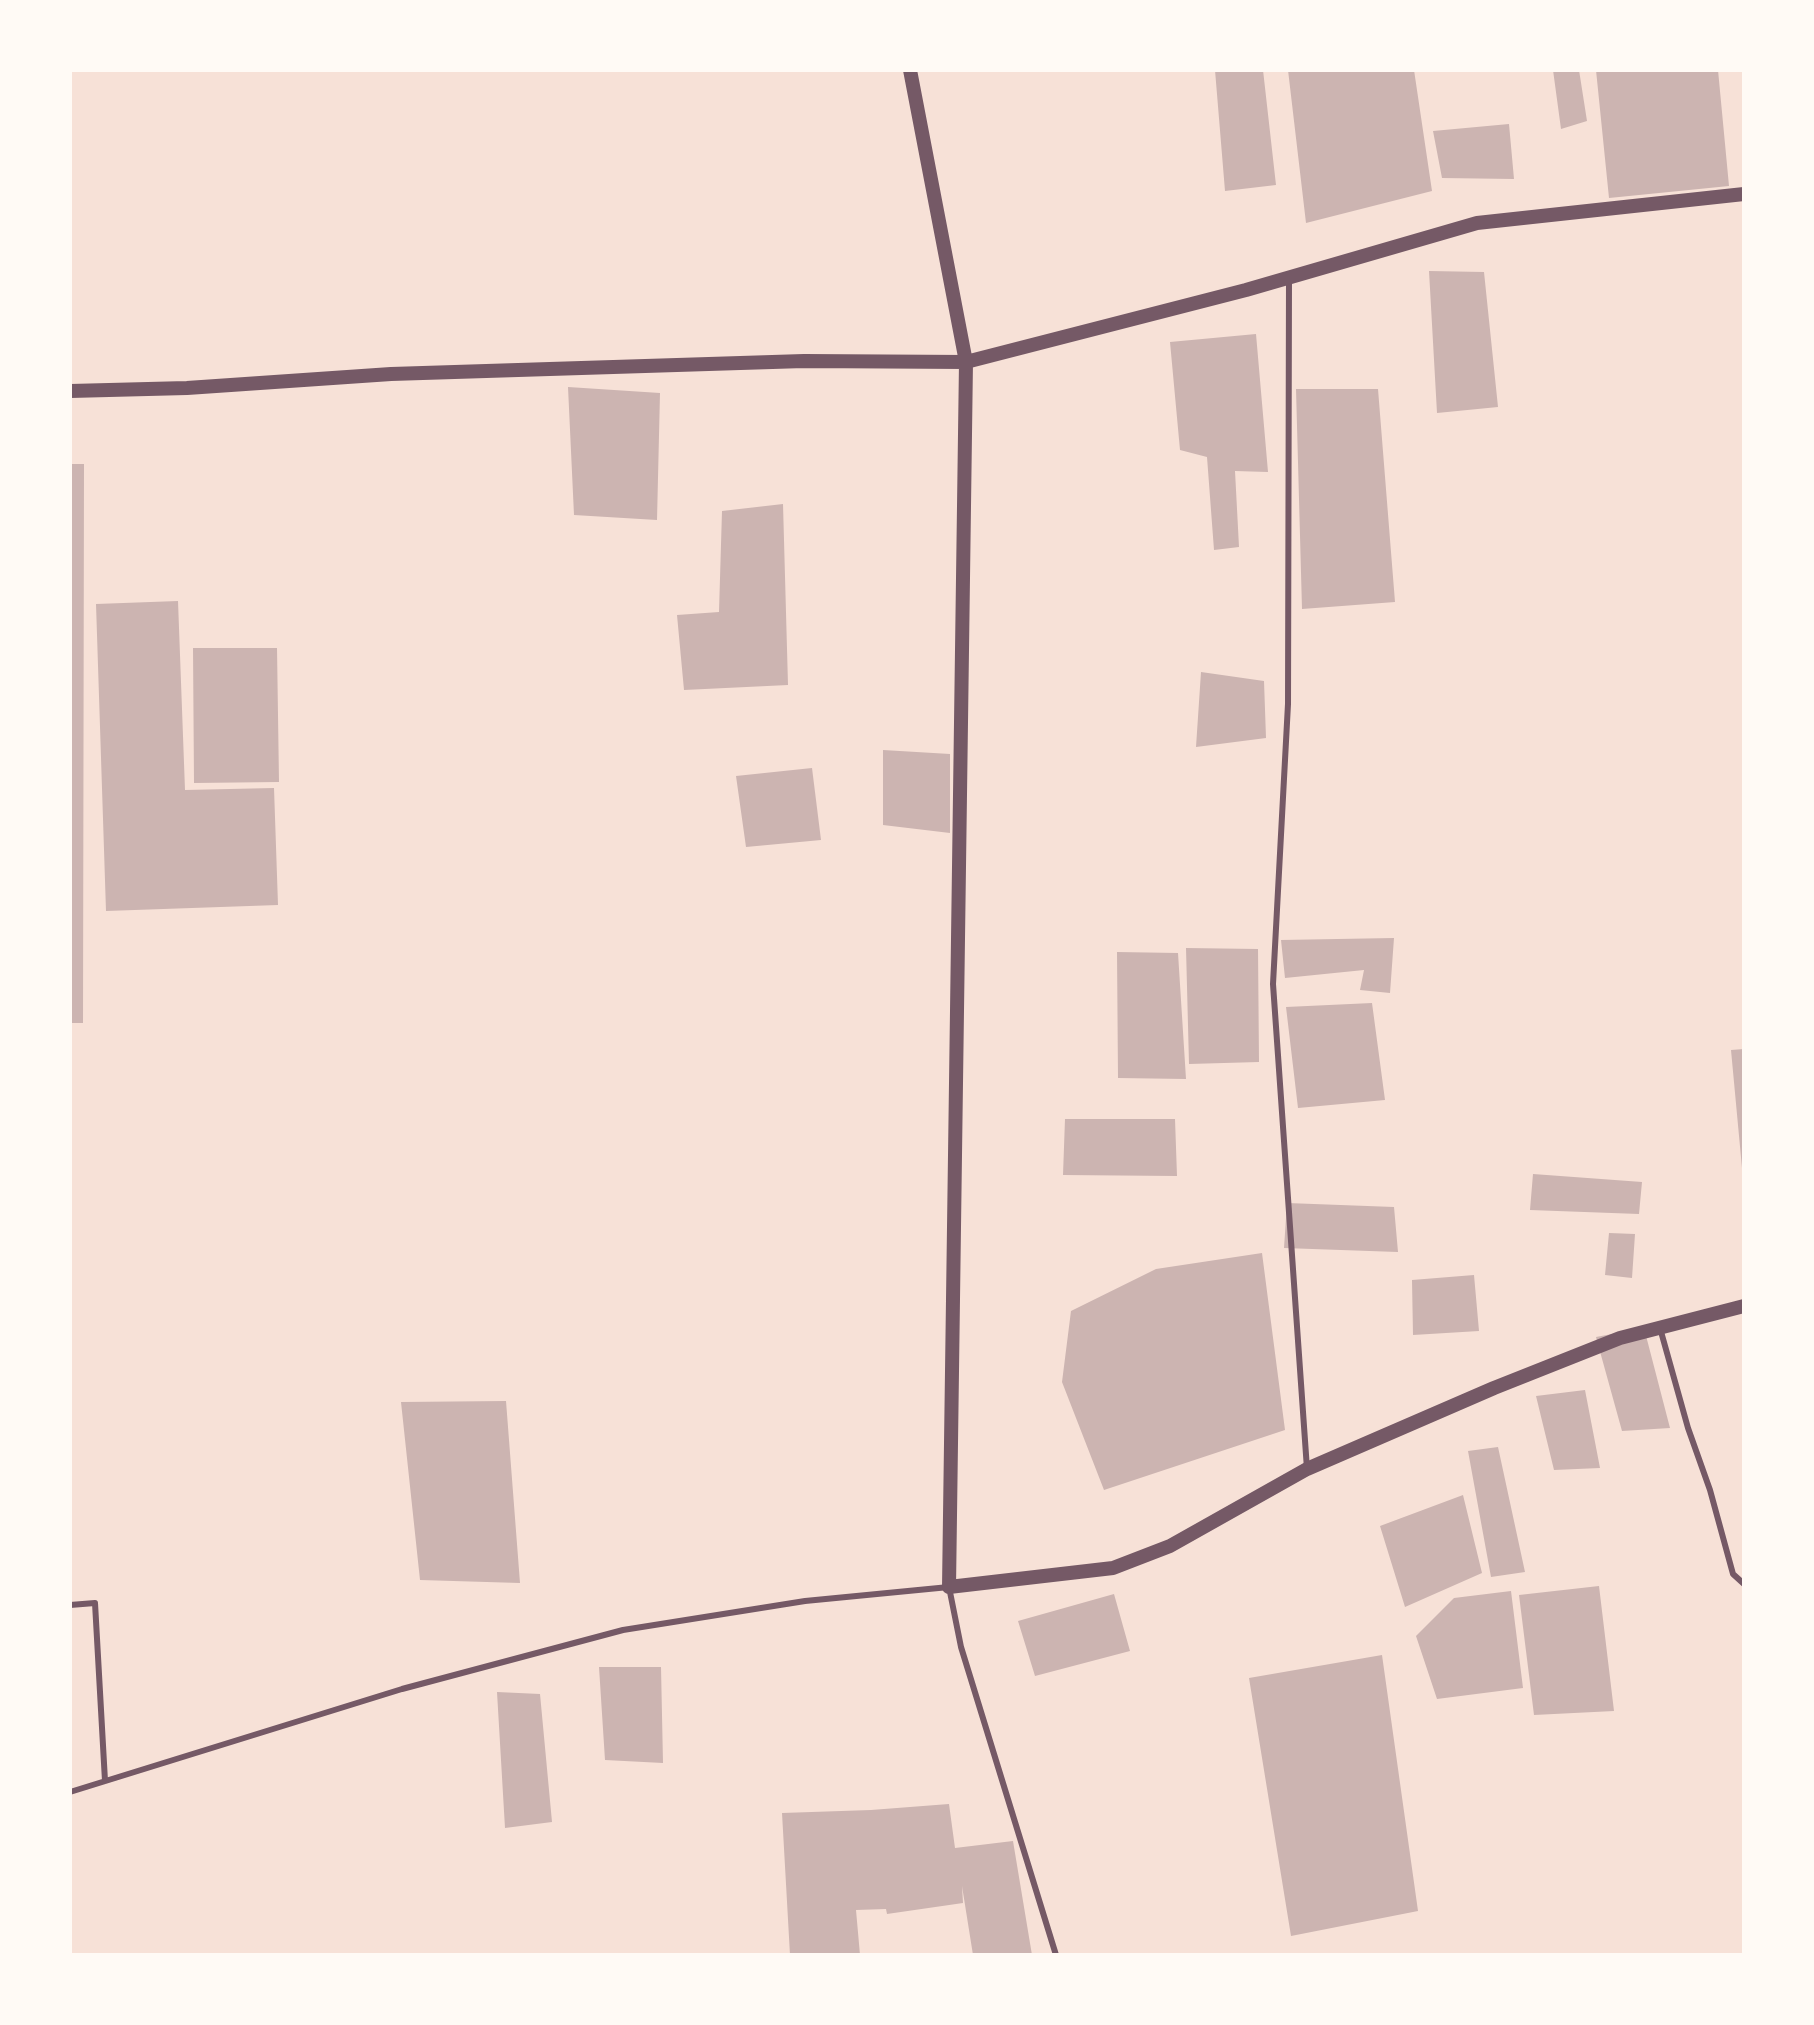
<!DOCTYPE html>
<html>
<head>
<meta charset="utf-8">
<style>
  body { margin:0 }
  #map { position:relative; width:1814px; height:2025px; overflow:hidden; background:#f7e1d7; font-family:"Roboto Serif",serif }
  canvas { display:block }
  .frame { position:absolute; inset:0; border:72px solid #fffaf5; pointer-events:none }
</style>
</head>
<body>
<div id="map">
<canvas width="1814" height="2025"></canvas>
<div class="frame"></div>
</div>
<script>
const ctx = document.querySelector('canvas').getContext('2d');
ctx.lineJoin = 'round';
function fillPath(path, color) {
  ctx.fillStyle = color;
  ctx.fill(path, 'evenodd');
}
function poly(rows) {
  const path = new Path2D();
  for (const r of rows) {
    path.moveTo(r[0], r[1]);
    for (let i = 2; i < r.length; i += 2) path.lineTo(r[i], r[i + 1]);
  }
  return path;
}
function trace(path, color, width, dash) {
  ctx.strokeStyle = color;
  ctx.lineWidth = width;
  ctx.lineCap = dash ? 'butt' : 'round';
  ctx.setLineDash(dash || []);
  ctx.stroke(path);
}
fillPath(poly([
  [1215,70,1263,70,1276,185,1225,191],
  [1288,70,1414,70,1432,191,1306,223],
  [1553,70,1579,70,1587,121,1561,129],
  [1596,70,1718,70,1729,186,1609,198],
  [1509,124,1514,179,1442,178,1433,131],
  [1429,271,1484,272,1498,407,1437,413],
  [1256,334,1268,472,1235,471,1239,547,1214,550,1207,457,1180,450,1170,342],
  [568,387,660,393,657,520,574,515],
  [1296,389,1378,389,1395,602,1302,609],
  [70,464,84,464,83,1023,70,1023],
  [783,504,788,685,684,690,677,615,719,612,722,511],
  [178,601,185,790,274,788,278,905,106,911,96,604],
  [193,648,277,648,279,782,194,783],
  [1201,672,1264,681,1266,738,1196,747],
  [883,750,950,754,950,833,883,825],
  [812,768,821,840,746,847,736,776],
  [1394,938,1390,993,1360,990,1364,970,1285,978,1281,940],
  [1186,948,1258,949,1259,1062,1189,1064],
  [1117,952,1178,953,1186,1079,1118,1078],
  [1372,1003,1385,1100,1298,1108,1286,1007],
  [1744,1049,1744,1167,1742,1168,1731,1050],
  [1065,1119,1175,1119,1177,1176,1063,1175],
  [1533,1174,1642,1182,1639,1214,1530,1210],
  [1287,1203,1394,1207,1398,1252,1284,1248],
  [1609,1233,1635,1234,1632,1278,1605,1275],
  [1262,1253,1285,1430,1104,1490,1062,1382,1071,1311,1156,1269],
  [1474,1275,1479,1331,1413,1335,1412,1280],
  [1644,1328,1670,1428,1622,1431,1596,1337],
  [1585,1390,1600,1468,1554,1470,1536,1396],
  [506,1401,520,1583,420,1580,401,1402],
  [1498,1447,1525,1572,1491,1577,1468,1451],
  [1463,1495,1482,1573,1405,1607,1380,1526],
  [1599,1586,1614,1711,1534,1715,1519,1595],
  [1511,1591,1523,1688,1437,1699,1416,1636,1454,1598],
  [1114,1594,1130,1651,1035,1676,1018,1621],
  [1382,1655,1418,1911,1291,1936,1249,1678],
  [599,1667,661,1667,663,1763,605,1760],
  [497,1692,540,1694,552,1822,505,1828],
  [949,1804,955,1848,1013,1841,1032,1955,973,1955,962,1886,963,1903,887,1914,886,1909,856,1910,860,1955,790,1955,782,1813,871,1810]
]), '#ccb4b1');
trace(poly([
  [1289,278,1288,704,1273,984,1307,1469],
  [1660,1328,1688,1428,1710,1490,1733,1574,1744,1584],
  [70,1605,95,1603,105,1781],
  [70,1792,402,1689,623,1630,805,1601,949,1587,961,1647,1056,1955]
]), '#755966', 6);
trace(poly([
  [910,70,966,362,949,1587,1113,1568,1170,1546,1307,1469,1494,1388,1620,1338,1744,1306],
  [70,391,187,388,391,374,804,361,966,362,1246,290,1477,223,1744,194]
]), '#755966', 14);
</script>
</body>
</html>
